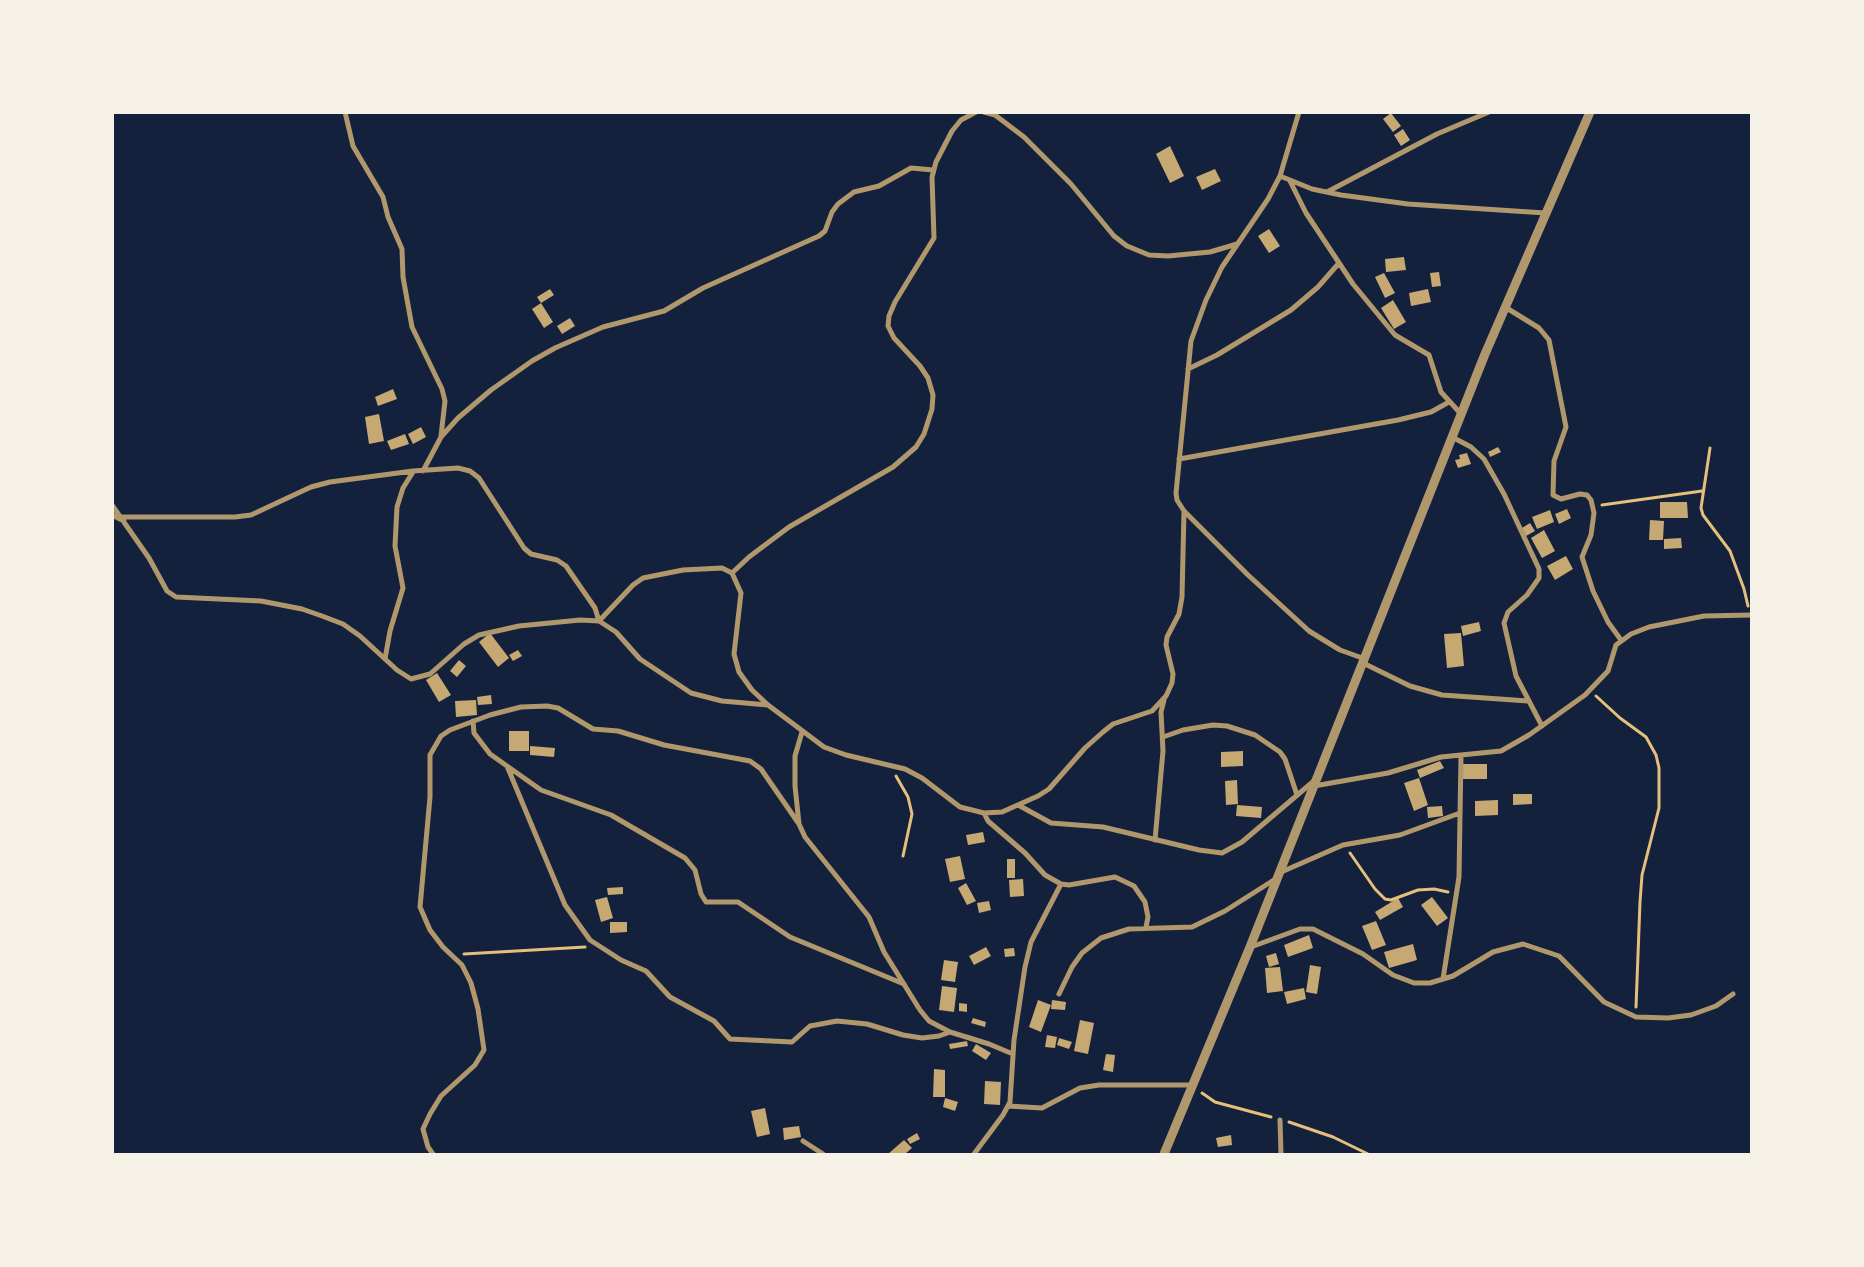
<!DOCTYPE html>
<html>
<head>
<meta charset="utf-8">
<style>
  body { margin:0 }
  #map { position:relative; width:1864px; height:1267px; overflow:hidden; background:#14213d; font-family:"Archivo Narrow",sans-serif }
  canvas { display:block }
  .frame { position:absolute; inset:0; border:114px solid #f6f1e7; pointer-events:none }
</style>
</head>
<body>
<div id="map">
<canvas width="1864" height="1267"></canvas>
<div class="frame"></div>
</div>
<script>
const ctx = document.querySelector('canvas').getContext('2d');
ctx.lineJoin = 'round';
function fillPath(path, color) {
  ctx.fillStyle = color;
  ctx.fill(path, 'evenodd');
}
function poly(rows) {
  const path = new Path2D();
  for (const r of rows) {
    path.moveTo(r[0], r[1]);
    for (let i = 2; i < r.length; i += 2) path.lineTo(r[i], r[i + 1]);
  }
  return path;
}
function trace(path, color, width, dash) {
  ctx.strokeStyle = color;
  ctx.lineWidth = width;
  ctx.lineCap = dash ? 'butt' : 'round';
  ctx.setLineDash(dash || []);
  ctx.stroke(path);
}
fillPath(poly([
  [1391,113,1401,126,1393,132,1383,119],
  [1403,129,1410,140,1401,146,1394,135],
  [1170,146,1184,176,1170,183,1156,154],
  [1215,169,1221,181,1202,190,1196,177],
  [1269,229,1280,246,1269,253,1258,236],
  [1404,257,1406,270,1386,272,1385,259],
  [1439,272,1441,286,1432,287,1430,273],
  [1384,273,1395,293,1385,298,1375,277],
  [550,289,554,295,541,303,537,297],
  [1428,289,1431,302,1411,306,1409,293],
  [1393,300,1406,322,1394,329,1381,308],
  [541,303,553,322,544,328,532,309],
  [570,318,575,326,562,334,557,326],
  [393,389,397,399,378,406,375,397],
  [379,414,384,441,369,444,365,417],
  [421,427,426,437,413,444,408,434],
  [405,434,409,444,391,450,387,441],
  [1498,447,1501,452,1490,457,1488,452],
  [1467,453,1471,464,1458,468,1455,460,1460,459,1459,455],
  [1660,502,1687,502,1688,518,1660,518],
  [1567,509,1571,518,1559,524,1555,514],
  [1550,510,1554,522,1537,529,1532,517],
  [1650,520,1664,521,1663,540,1649,540],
  [1530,523,1535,531,1526,536,1522,528],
  [1544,530,1555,551,1542,558,1531,538],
  [1681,538,1682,548,1664,549,1664,539],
  [1566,556,1573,569,1555,580,1547,566],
  [1479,622,1481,631,1463,636,1461,626],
  [490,633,509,658,498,667,479,642],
  [1461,633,1464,666,1447,668,1444,634],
  [518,650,522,656,513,661,509,655],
  [459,660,466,666,457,677,450,671],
  [437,673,451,695,439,702,426,680],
  [491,695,492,704,478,705,477,697],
  [476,700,477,715,456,717,455,701],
  [509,731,529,731,529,751,509,751],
  [530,746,555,748,554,757,530,755],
  [1243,751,1243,766,1221,767,1221,752],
  [1440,761,1444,768,1420,778,1417,770],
  [1462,764,1487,764,1487,779,1462,779],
  [1419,778,1428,805,1414,811,1404,783],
  [1237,780,1238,804,1226,805,1225,781],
  [1513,794,1532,794,1532,804,1513,805],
  [1498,800,1498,815,1475,816,1475,801],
  [1237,805,1262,807,1261,818,1236,816],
  [1442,806,1443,816,1428,818,1427,807],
  [983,832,985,842,968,845,966,835],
  [960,856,965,879,950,882,945,859],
  [1007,859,1015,859,1015,878,1007,878],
  [1023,879,1024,896,1010,897,1009,880],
  [966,883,976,901,967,905,958,888],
  [623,887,623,894,608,895,607,888],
  [607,897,613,918,601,922,595,900],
  [1432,897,1448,918,1437,926,1421,905],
  [1398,898,1403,907,1380,920,1375,912],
  [989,901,991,910,979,913,977,903],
  [1376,921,1386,945,1372,950,1362,926],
  [610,922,627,922,627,932,610,933],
  [1309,935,1313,948,1288,957,1284,945],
  [1413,944,1417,960,1389,968,1384,952],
  [986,947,991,956,974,965,969,956],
  [1014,948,1015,956,1005,957,1004,949],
  [1276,953,1279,964,1269,967,1266,956],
  [944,960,958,962,955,982,941,980],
  [1310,965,1321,967,1317,994,1306,992],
  [1280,967,1283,991,1267,993,1265,968],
  [942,986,957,988,954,1012,939,1010],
  [1304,988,1306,999,1287,1004,1284,992],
  [1038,1000,1051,1005,1041,1032,1029,1027],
  [1052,1000,1066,1002,1065,1010,1051,1009],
  [959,1003,967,1004,967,1012,959,1011],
  [973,1018,986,1022,985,1027,971,1023],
  [1080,1020,1094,1023,1088,1054,1074,1051],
  [1047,1035,1057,1037,1055,1048,1045,1047],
  [1059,1038,1072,1042,1069,1049,1057,1045],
  [967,1041,968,1046,950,1049,949,1044],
  [976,1044,991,1053,986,1060,972,1051],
  [1106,1054,1115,1055,1113,1072,1103,1070],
  [934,1069,945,1070,945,1097,933,1097],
  [985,1081,1001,1082,1000,1105,984,1104],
  [945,1098,958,1102,955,1111,943,1107],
  [765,1108,770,1134,757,1137,751,1111],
  [799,1126,801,1137,784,1140,783,1128],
  [917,1133,920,1139,910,1144,907,1139],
  [1231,1135,1232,1145,1218,1147,1216,1138],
  [904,1140,912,1148,905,1154,888,1154]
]), '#c6a872');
trace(poly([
  [1710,448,1701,508,1703,515,1730,551,1744,589,1748,606],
  [1602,505,1702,491],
  [1596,696,1620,718,1646,737,1656,755,1659,768,1659,808,1642,875,1640,902,1636,1007],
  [896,776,908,797,912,814,903,856],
  [1350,853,1375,889,1385,899,1391,900,1418,890,1434,889,1448,892],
  [464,954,585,947],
  [1202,1093,1215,1102,1271,1117],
  [1289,1122,1333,1137,1368,1154]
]), '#e5c07b', 3);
trace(poly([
  [345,112,353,146,383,197,388,217,402,249,403,277,412,327,442,389,445,401,441,436],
  [984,112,995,115,1024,137,1071,184,1114,236,1127,246,1149,255,1168,256,1210,252,1237,244],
  [1299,112,1280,176,1268,199,1222,267,1206,300,1191,341,1176,493,1177,500,1184,511,1248,575,1309,631,1340,650,1365,659],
  [1280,176,1312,189,1341,195,1408,204,1545,213],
  [1290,181,1306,213,1353,284,1395,335,1429,355,1441,392,1461,414],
  [1327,192,1437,134,1489,112],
  [1505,307,1539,328,1549,340,1566,427,1554,461,1553,495,1561,499,1580,494,1587,495,1591,500,1594,513,1591,535,1582,557,1593,591,1608,622,1621,640],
  [1188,369,1217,355,1291,310,1318,287,1339,263],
  [1452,437,1471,447,1484,459,1504,494,1539,569,1539,578,1527,595,1508,612,1504,623,1516,676,1542,726],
  [1179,459,1398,420,1431,412,1449,402],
  [423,471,441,437,458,418,491,390,532,361,555,348,603,327,664,311,703,288,819,236,825,231,832,212,838,204,854,192,879,186,911,168,933,170],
  [112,505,149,558,167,591,176,597,261,601,302,609,322,616,343,624,360,636,397,670,411,679,430,674,464,644,479,635,519,626,580,620,599,621,633,585,643,578,683,570,722,568,732,573,741,593,734,654,739,672,752,690,768,705,824,747,846,755,905,769,922,778,960,807,984,813,1002,812,1038,796,1049,789,1085,748,1103,732,1113,724,1152,711,1166,696,1172,683,1173,674,1166,645,1167,637,1179,614,1182,597,1184,511],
  [112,515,124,521],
  [122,517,235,517,251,515,311,487,330,482,413,471,458,468,470,471,479,478,524,548,531,554,557,560,566,566,595,608,599,621,616,632,640,659,691,693,722,701,768,705],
  [732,573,749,557,789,527,893,467,916,447,924,434,932,409,933,395,928,378,920,366,894,338,888,326,889,316,895,302,934,238,932,177,936,162,952,131,961,120,976,112],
  [385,659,390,631,403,588,395,546,397,507,403,488,413,472],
  [1363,663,1410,686,1442,695,1528,701],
  [473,721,474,733,490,754,541,790,611,815,685,858,695,870,701,894,706,902,738,902,790,937,904,984],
  [802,732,795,756,795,786,799,824,805,837,869,917,884,952,920,1010,929,1021,950,1032,989,1044,1013,1054],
  [1163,737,1183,730,1213,725,1227,726,1255,735,1280,752,1285,759,1297,795],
  [507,766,565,905,590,940,621,960,646,971,670,997,714,1021,730,1039,792,1042,810,1026,837,1021,867,1024,903,1035,922,1038,939,1036,950,1032],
  [1314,786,1388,773,1441,757,1501,751,1529,735,1585,695,1608,671,1616,645,1631,634,1649,627,1704,616,1752,615],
  [1020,806,1051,823,1103,827,1199,850,1222,853,1242,842,1315,780],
  [984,813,988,821,1025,853,1045,875,1061,884,1069,885,1115,877,1134,886,1145,902,1148,917,1146,927],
  [1155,840,1163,751,1161,712,1164,700],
  [1279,873,1343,845,1400,835,1460,813],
  [1251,947,1300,929,1313,929,1363,954,1393,975,1414,983,1430,983,1453,976,1493,952,1523,944,1559,956,1604,1002,1636,1017,1668,1018,1691,1015,1716,1006,1733,994],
  [1443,979,1459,877,1461,755],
  [1059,994,1072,967,1082,953,1101,938,1129,929,1192,927,1225,911,1277,878],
  [1008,1106,1042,1108,1080,1088,1099,1085,1193,1085],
  [1280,1120,1281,1154],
  [803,1141,823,1154],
  [433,1154,428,1147,423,1129,430,1114,441,1096,475,1065,484,1050,478,1009,471,983,462,965,443,947,430,930,420,907,430,797,430,755,441,736,450,730,490,715,521,707,547,706,558,708,593,729,618,731,664,745,750,761,761,769,799,824],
  [974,1154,1003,1115,1010,1102,1014,1040,1025,967,1031,942,1061,884]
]), '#b1986c', 5);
trace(poly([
  [1164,1154,1250,947,1485,354,1590,112]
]), '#b1986c', 9);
</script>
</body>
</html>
